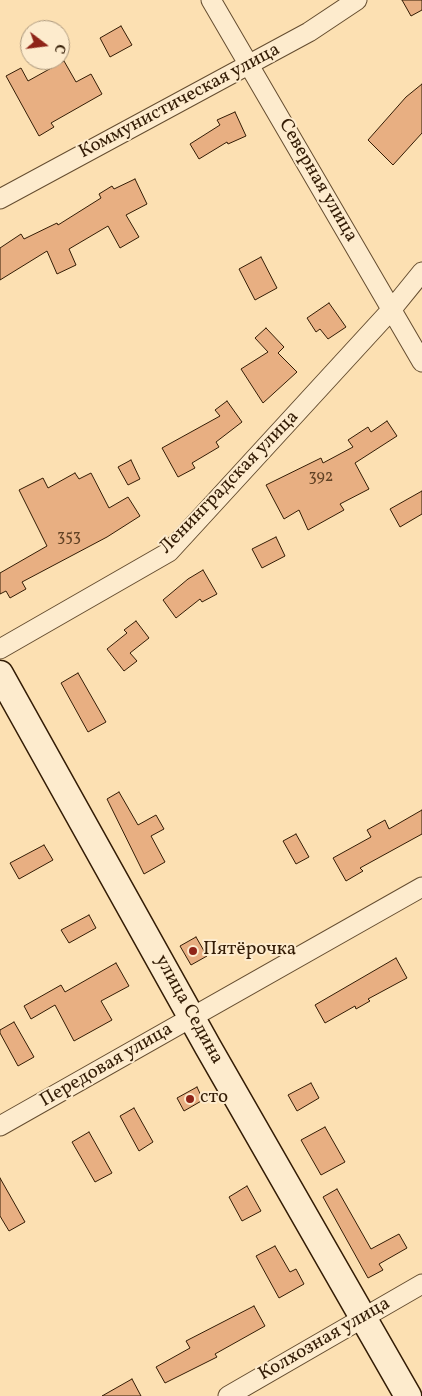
<!DOCTYPE html>
<html>
<head>
<meta charset="utf-8">
<style>
  body { margin:0 }
  #map { position:relative; width:422px; height:1396px; overflow:hidden; background:#fce0b2; font-family:Vollkorn,serif }
  canvas { display:block }
  .north { position:absolute; left:20px; top:20px; width:50px; height:50px; box-sizing:border-box; background:#fdebcd; border:1px solid #ac987d; border-radius:50%; rotate:105deg; font-size:14px; font-weight:700; line-height:20px; text-align:center; color:#331c05 }
  .north::after { content:''; display:block; margin:auto; width:18px; height:22px; background:#8f2418; clip-path:polygon(50% 0,100% 100%,50% 72%,0 100%) }
</style>
</head>
<body>
<div id="map">
<canvas width="422" height="1396"></canvas>
<div class="north">С</div>
</div>
<script>
const ctx = document.querySelector('canvas').getContext('2d');
ctx.lineJoin = 'round';
function fillPath(path, color) {
  ctx.fillStyle = color;
  ctx.fill(path, 'evenodd');
}
function poly(rows) {
  const path = new Path2D();
  for (const r of rows) {
    path.moveTo(r[0], r[1]);
    for (let i = 2; i < r.length; i += 2) path.lineTo(r[i], r[i + 1]);
  }
  return path;
}
function trace(path, color, width, dash) {
  ctx.strokeStyle = color;
  ctx.lineWidth = width;
  ctx.lineCap = dash ? 'butt' : 'round';
  ctx.setLineDash(dash || []);
  ctx.stroke(path);
}
function label(font, color, halo, rows, align = 'center') {
  ctx.font = font + ' Vollkorn,serif';
  ctx.lineWidth = 4;
  ctx.setLineDash([]);
  ctx.textBaseline = 'middle';
  ctx.strokeStyle = halo;
  ctx.fillStyle = color;
  for (const [text, x, y, turn = 0] of rows) {
    ctx.save();
    ctx.translate(x, y);
    ctx.rotate((+turn || 0) * Math.PI / 180);
    ctx.textAlign = isNaN(turn) ? turn : align;
    if (halo) ctx.strokeText(text, 0, 0);
    ctx.fillText(text, 0, 0);
    ctx.restore();
  }
}
const building = poly([
  [402,0,422,0,422,10,411,16,402,0],
  [121,26,132,45,110,57,100,38,121,26],
  [64,61,76,82,91,74,102,94,51,123,54,127,39,136,6,76,21,68,28,81,64,61],
  [422,84,422,133,393,165,368,140,406,97,422,84],
  [235,112,246,136,228,144,227,142,199,159,190,144,220,125,217,120,235,112],
  [135,179,147,204,126,215,139,237,120,248,108,226,69,249,76,265,57,274,47,251,0,280,0,248,21,234,24,239,57,223,58,225,101,198,99,194,112,186,114,189,135,179],
  [261,257,277,288,255,300,239,269,261,257],
  [329,303,346,327,328,339,320,329,316,332,307,318,329,303],
  [266,328,284,347,278,353,297,372,263,403,241,369,268,352,255,338,266,328],
  [227,401,242,422,216,442,219,447,192,463,195,468,178,477,162,448,220,416,215,410,227,401],
  [387,421,397,436,355,463,369,489,340,504,344,510,308,530,299,510,284,519,266,485,321,458,323,463,353,447,348,440,368,427,371,432,387,421],
  [131,460,140,479,128,485,118,467,131,460],
  [75,473,79,479,91,473,109,508,128,497,140,516,107,537,22,582,26,589,10,598,6,591,0,594,0,573,47,546,19,490,43,478,48,488,75,473],
  [422,491,422,514,400,527,390,509,422,491],
  [276,537,285,556,262,568,252,549,276,537],
  [203,570,217,594,202,602,200,599,176,618,163,600,188,579,203,570],
  [136,621,149,638,130,653,137,661,124,671,107,649,127,633,124,630,136,621],
  [78,673,106,722,88,732,61,683,78,673],
  [119,792,138,825,156,815,164,829,151,836,165,862,144,874,107,799,119,792],
  [422,810,422,834,360,868,363,871,346,881,333,858,371,837,367,830,385,820,389,829,422,810],
  [296,834,309,857,296,864,283,841,296,834],
  [44,845,53,860,19,879,10,863,44,845],
  [89,915,96,928,69,943,61,930,89,915],
  [196,937,207,956,191,965,180,946,196,937],
  [396,958,407,978,368,999,370,1001,356,1009,355,1006,325,1023,315,1005,396,958],
  [116,963,129,986,101,1001,112,1020,74,1041,55,1005,31,1019,24,1006,61,985,65,992,116,963],
  [14,1022,34,1057,18,1066,0,1033,0,1030,14,1022],
  [311,1083,319,1098,297,1111,288,1095,311,1083],
  [197,1087,203,1100,184,1111,177,1098,197,1087],
  [134,1108,153,1142,139,1151,120,1116,134,1108],
  [325,1127,345,1162,321,1175,301,1140,325,1127],
  [89,1132,112,1173,95,1182,72,1142,89,1132],
  [0,1178,25,1222,9,1231,0,1216,0,1178],
  [247,1186,261,1211,242,1221,229,1197,247,1186],
  [337,1189,371,1249,399,1234,407,1248,379,1264,383,1270,368,1278,323,1197,337,1189],
  [275,1246,290,1272,296,1269,304,1284,279,1298,256,1256,275,1246],
  [254,1306,265,1326,215,1354,217,1357,165,1383,156,1367,190,1348,186,1341,254,1306],
  [132,1379,141,1396,102,1396,132,1379]
]);
fillPath(building, '#e8af82');
trace(building, '#331c05', 1);
const minor = poly([
  [211,0,422,362],
  [0,199,309,32,357,0],
  [0,649,169,552,392,309,422,272],
  [0,1126,422,887],
  [228,1396,422,1284]
]);
const secondary = poly([
  [0,674,208,1047,408,1396]
]);
trace(minor, '#654d30', 21);
trace(secondary, '#331c05', 29);
trace(minor, '#fdebcd', 19);
trace(secondary, '#fdebcd', 26);
for (const [x, y, r, color] of [
  [193,951,5,"#8f2418"],
  [190,1099,5,"#8f2418"]
]) {
  const dot = new Path2D();
  dot.arc(x, y, r, 0, 2 * Math.PI);
  ctx.fillStyle = color;
  ctx.fill(dot);
  trace(dot, '#fdebcd', 2);
}
label('16px', '#604124', null, [
  ["392",321,478],
  ["353",69,538]
]);
label('19px', '#331c05', '#fdebcd', [
  ["Коммунистическая улица",180,102,-28],
  ["Северная улица",317,181,60],
  ["Ленинградская улица",230,483,-46],
  ["улица Седина",188,1010,61],
  ["Передовая улица",107,1066,-30],
  ["Колхозная улица",325,1340,-30]
]);
label('19px', '#331c05', '#fdebcd', [
  ["Пятёрочка",203,951],
  ["сто",200,1099]
], 'left');
</script>
</body>
</html>
